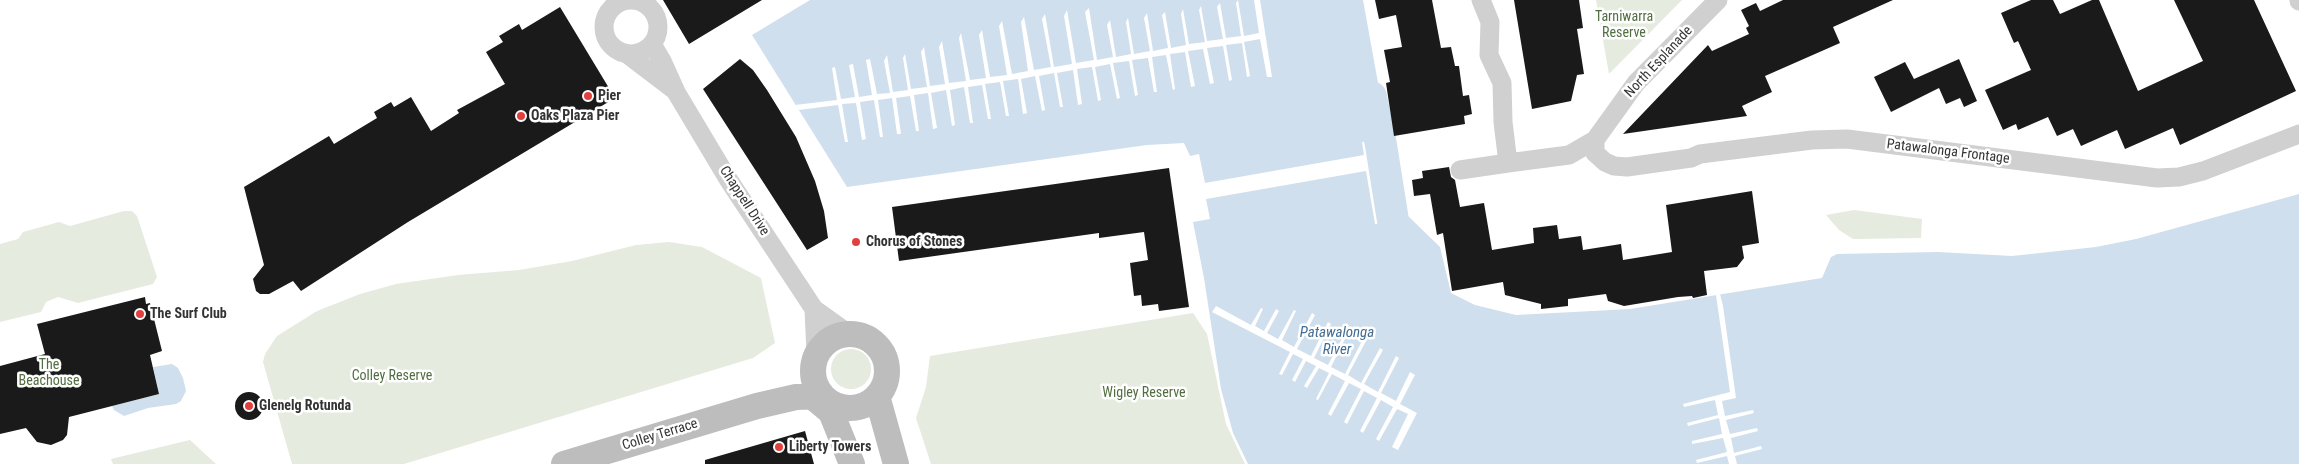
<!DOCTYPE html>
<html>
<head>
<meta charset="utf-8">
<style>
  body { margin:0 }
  canvas { display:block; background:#fff }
</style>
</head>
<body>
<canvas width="2299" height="464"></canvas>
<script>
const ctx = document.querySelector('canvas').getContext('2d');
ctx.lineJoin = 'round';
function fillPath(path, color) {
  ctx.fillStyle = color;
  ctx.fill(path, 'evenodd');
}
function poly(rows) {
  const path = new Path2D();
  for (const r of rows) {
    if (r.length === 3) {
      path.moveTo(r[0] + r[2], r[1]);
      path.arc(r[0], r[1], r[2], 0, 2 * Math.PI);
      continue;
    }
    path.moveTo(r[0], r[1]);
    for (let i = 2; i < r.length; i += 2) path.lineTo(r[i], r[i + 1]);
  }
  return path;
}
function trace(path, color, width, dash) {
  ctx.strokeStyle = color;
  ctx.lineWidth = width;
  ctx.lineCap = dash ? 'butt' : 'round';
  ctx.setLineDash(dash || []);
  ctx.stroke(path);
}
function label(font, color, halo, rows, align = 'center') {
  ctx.font = font + ' "Roboto Condensed",sans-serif';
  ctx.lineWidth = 5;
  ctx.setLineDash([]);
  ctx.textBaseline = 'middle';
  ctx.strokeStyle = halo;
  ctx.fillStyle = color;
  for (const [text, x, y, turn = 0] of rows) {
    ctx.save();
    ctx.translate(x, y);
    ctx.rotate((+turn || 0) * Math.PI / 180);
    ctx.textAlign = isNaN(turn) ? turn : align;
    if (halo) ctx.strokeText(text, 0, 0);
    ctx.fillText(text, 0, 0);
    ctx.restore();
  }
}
fillPath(poly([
  [1596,0,1682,0,1609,74],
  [1854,210,1922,219,1921,238,1853,239,1839,230,1826,215],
  [124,211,132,211,137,216,157,277,153,284,78,303,58,297,46,302,41,312,0,322,0,244,18,239,23,232,59,222,70,226],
  [669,242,702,247,761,278,775,343,753,358,404,464,292,464,263,362,265,354,277,336,317,311,360,294,396,284,458,275,519,270,572,261,636,245],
  [1193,313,1207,334,1226,424,1245,464,931,464,916,418,926,387,930,356],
  [851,369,20],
  [190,440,216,464,113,464,111,459]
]), '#e5ebdf');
fillPath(poly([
  [810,0,1363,0,1388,138,1362,142,1364,155,1205,183,1199,154,1190,156,1184,143,1147,145,847,187,752,35],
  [1388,144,1399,210,1385,213,1373,146],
  [1366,171,1375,224,1386,223,1386,218,1406,214,1440,247,1451,293,1475,305,1516,315,1630,309,1822,278,1831,257,1837,254,1938,252,2012,256,2096,247,2136,239,2299,194,2299,464,1248,464,1233,433,1221,389,1204,278,1193,222,1210,219,1206,199],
  [172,364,178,368,183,378,186,391,181,401,176,404,148,408,124,416,114,410,112,406,159,394,153,367]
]), '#d0dfed');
fillPath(poly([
  [1238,0,1244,36,1259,33,1254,0,1260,0,1272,77,1267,77,1260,39,1244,42,1250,76,1247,77,1242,43,1226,45,1232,80,1229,81,1223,46,1207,48,1214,83,1210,84,1203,49,1188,51,1195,86,1191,87,1185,52,1170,54,1175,89,1173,90,1166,55,1152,57,1157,92,1154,92,1148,58,1132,60,1138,95,1135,96,1129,61,1113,63,1120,98,1117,99,1110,64,1095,67,1101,100,1098,101,1092,67,1077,69,1082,104,1078,105,1073,70,1057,73,1063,107,1060,107,1054,73,1039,76,1045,110,1042,111,1035,76,1021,79,1027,113,1023,114,1018,79,1003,81,1009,116,1006,116,1000,82,985,84,991,119,988,119,982,85,968,87,973,123,970,123,964,87,950,90,955,125,952,126,946,90,931,93,937,128,933,129,928,93,914,95,919,131,916,131,910,96,896,98,901,134,897,134,892,98,878,100,883,137,880,137,874,100,860,102,866,139,862,140,856,103,842,104,848,142,845,142,838,105,799,110,795,105,837,100,832,68,835,67,841,99,855,97,849,65,853,64,859,97,872,95,866,60,870,59,877,94,890,93,884,61,887,55,893,92,908,90,903,58,905,54,911,89,927,87,921,52,924,47,930,86,945,84,939,47,942,41,949,83,966,81,959,38,961,33,970,80,986,78,979,35,982,30,990,77,1007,75,999,26,1002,21,1012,74,1028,71,1021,22,1024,17,1034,70,1051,67,1042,19,1045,14,1054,67,1072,64,1064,16,1067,10,1076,63,1094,60,1085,12,1089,8,1097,60,1113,57,1107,25,1110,20,1116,57,1131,54,1126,22,1128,18,1134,54,1150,51,1144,18,1147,13,1153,51,1168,48,1162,15,1165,12,1171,48,1186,45,1181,14,1183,9,1189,44,1205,42,1199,10,1201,6,1207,41,1223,39,1217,7,1220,3,1226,38,1241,36,1236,3],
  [1720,294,1723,306,1736,398,1722,401,1725,416,1753,410,1754,413,1726,420,1730,434,1757,428,1758,431,1731,438,1734,453,1761,446,1762,449,1735,456,1737,464,1729,464,1727,456,1697,463,1696,460,1727,452,1723,438,1692,444,1692,441,1722,434,1719,418,1688,426,1687,423,1718,415,1715,400,1684,407,1683,404,1730,392,1716,295],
  [1216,306,1251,325,1261,308,1263,309,1255,326,1264,331,1276,309,1279,311,1267,333,1278,339,1294,310,1296,311,1282,340,1294,347,1312,313,1315,315,1297,349,1311,356,1328,322,1331,324,1314,358,1328,365,1346,331,1348,333,1331,367,1345,374,1363,339,1366,341,1348,375,1361,383,1380,348,1383,350,1364,384,1378,392,1396,356,1399,358,1381,393,1396,401,1410,372,1415,375,1400,404,1417,413,1398,450,1392,447,1408,414,1397,409,1379,441,1376,439,1393,407,1381,400,1363,433,1360,431,1377,398,1364,391,1347,424,1344,422,1361,389,1349,383,1331,416,1328,414,1345,381,1332,374,1318,400,1316,399,1329,373,1319,368,1307,388,1304,386,1316,366,1306,361,1295,382,1292,380,1303,359,1293,354,1282,375,1279,374,1290,352,1212,312]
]), '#fff');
trace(poly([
  [1371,97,1381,145,1397,246,1402,260]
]), '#d0dfed', 32);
fillPath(poly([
  [663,0,762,0,689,44],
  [1375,0,1432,0,1441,48,1451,47,1455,66,1459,66,1463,96,1469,95,1472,114,1464,116,1465,124,1394,136,1386,83,1390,82,1384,50,1402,47,1396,15,1379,19],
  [1514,0,1579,0,1583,28,1577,29,1584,74,1577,75,1571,101,1532,109],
  [1783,0,1893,0,1833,27,1840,43,1765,76,1772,92,1742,106,1747,116,1623,134,1708,45,1712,51,1749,34,1746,28,1749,26,1741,10,1756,3,1760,11],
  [2031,0,2053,0,2060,14,2092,0,2099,0,2138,91,2203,61,2174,0,2254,0,2296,91,2180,145,2173,128,2125,149,2117,130,2081,146,2073,129,2057,136,2048,117,2018,130,2016,124,2003,130,1985,90,2031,70,2018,41,2014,43,2001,13],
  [560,7,615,98,408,222,301,291,293,281,269,294,260,294,256,291,253,279,264,265,244,187,329,136,334,144,377,118,374,112,391,102,394,107,411,97,431,131,459,113,457,110,505,84,486,52,503,42,499,36,519,24,522,30],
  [740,59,753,70,767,90,796,137,815,181,824,211,828,238,807,250,703,89],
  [1959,59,1977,101,1964,107,1960,98,1946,104,1939,88,1891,112,1874,77,1905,62,1914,79],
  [1449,167,1451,177,1455,180,1460,207,1484,203,1492,250,1534,243,1533,228,1557,225,1559,239,1581,236,1583,250,1621,244,1623,260,1672,252,1666,205,1752,191,1759,243,1742,246,1744,258,1737,267,1704,271,1707,295,1693,298,1692,296,1678,297,1624,306,1608,301,1606,294,1568,299,1568,306,1541,309,1541,304,1505,295,1503,282,1452,291,1443,233,1437,235,1430,194,1414,196,1412,180,1423,178,1422,171],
  [1169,168,1189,307,1159,311,1158,304,1142,306,1141,295,1134,296,1130,263,1148,260,1144,232,1099,238,1099,233,899,261,892,207],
  [145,297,146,304,150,303,162,351,150,355,159,394,69,417,67,435,63,440,51,445,37,442,26,428,0,434,0,366,45,354,37,324],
  [249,406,14],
  [805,431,814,464,705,464,705,460]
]), '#1a1a1a');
trace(poly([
  [1481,0,1490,22,1489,55,1502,83,1503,122,1508,163,1569,155,1595,140],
  [1718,0,1636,83,1595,140,1595,153,1605,162,1614,166,1627,167,1691,158,1700,154,1812,140,1847,139,2157,178,2179,177,2203,171,2299,134],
  [2299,0,2299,1],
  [631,27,27],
  [652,44,662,61,676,92,728,179,814,309,849,334],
  [627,54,673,89],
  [1460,170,1508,163],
  [814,309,816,354]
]), '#d0d0d0', 19);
trace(poly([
  [850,371,37],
  [877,396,896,464],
  [813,397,831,412,852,464],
  [564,464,757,406,796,397,822,396]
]), '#bdbdbd', 26);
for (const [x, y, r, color] of [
  [588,96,5,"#e0403e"],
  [521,116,5,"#e0403e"],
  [856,242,5,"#e0403e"],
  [140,314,5,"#e0403e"],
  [249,406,5,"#e0403e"],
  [779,447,5,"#e0403e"]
]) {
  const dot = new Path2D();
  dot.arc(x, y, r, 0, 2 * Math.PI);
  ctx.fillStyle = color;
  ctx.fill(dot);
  trace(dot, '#fff', 2);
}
label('14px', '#526e40', '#fff', [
  ["Tarniwarra",1624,17],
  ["Reserve",1624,33],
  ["The",49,365],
  ["Beachouse",49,381],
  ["Colley Reserve",392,376],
  ["Wigley Reserve",1144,393]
]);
label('14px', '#333', '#fff', [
  ["North Esplanade",1659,62,-47],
  ["Patawalonga Frontage",1948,152,7],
  ["Chappell Drive",744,201,57],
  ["Colley Terrace",660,435,-17]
]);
label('bold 14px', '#333', '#fff', [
  ["Pier",598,96],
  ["Oaks Plaza Pier",531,116],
  ["Chorus of Stones",866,242],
  ["The Surf Club",150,314],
  ["Glenelg Rotunda",259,406],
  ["Liberty Towers",789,447]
], 'left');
label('italic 15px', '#426d94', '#fff', [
  ["Patawalonga",1337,333],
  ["River",1337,350]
]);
</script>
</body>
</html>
